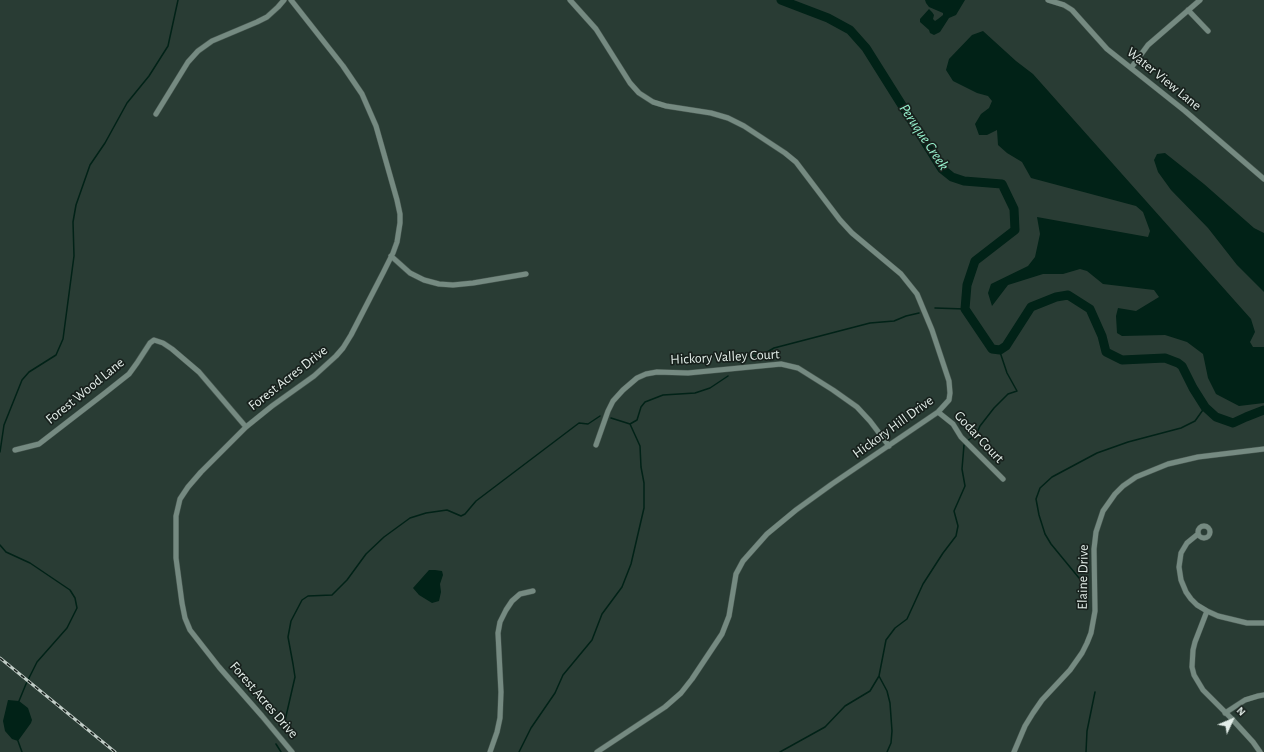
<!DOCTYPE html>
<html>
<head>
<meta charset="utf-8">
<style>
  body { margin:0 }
  #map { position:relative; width:1264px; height:752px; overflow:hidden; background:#293c34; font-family:"Alegreya Sans",sans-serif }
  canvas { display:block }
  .north { position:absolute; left:1212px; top:700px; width:40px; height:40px; -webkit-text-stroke:3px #18211d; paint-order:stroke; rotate:46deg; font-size:11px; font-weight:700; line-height:16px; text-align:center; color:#e3eee9 }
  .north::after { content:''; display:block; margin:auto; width:14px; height:18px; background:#e3eee9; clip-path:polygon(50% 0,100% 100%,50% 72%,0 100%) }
</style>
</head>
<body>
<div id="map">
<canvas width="1264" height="752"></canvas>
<div class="north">N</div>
</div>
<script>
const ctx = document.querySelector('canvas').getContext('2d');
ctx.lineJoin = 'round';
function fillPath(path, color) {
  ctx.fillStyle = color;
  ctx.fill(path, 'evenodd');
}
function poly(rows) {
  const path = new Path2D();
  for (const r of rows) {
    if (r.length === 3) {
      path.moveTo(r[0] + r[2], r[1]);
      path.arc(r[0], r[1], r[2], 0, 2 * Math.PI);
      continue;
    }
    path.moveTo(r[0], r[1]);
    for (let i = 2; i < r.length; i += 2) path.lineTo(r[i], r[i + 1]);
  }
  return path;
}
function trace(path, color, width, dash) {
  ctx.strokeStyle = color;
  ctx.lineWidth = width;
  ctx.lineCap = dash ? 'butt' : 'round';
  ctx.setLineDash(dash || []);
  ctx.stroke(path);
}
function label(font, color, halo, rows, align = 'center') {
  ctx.font = font + ' "Alegreya Sans",sans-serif';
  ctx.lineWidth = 3.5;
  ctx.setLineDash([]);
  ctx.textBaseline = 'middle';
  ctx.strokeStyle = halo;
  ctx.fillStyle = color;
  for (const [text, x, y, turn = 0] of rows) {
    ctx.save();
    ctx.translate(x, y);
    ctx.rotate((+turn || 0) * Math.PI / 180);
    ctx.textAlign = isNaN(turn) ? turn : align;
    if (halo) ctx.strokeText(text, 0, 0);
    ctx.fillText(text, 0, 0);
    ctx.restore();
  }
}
fillPath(poly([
  [925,0,965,0,956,15,949,18,940,32,934,35,930,33,929,30,920,22,920,19,929,9,932,12,934,15,933,19,935,21,938,19,943,15,943,13,929,7,926,3],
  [983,31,1016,61,1033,74,1251,319,1255,332,1250,342,1253,347,1264,347,1264,403,1239,406,1216,394,1208,378,1203,354,1187,342,1165,335,1122,336,1117,333,1116,316,1118,308,1136,311,1159,297,1154,290,1103,284,1087,271,1080,269,1063,274,1043,274,1008,285,992,306,988,293,991,284,1028,266,1035,257,1040,234,1037,217,1148,237,1150,231,1143,212,1136,206,1031,178,1022,162,1007,153,998,145,997,130,987,135,979,135,975,124,981,114,989,108,992,101,988,96,977,93,953,81,946,70,949,59,972,35],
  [1165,153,1204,184,1254,228,1264,233,1264,292,1237,265,1208,228,1171,190,1158,172,1154,160,1157,154],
  [429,570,435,570,442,571,443,575,440,584,441,592,439,601,432,603,419,595,413,588],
  [8,700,19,701,28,708,32,720,31,723,18,741,12,739,5,731,3,721]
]), '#012217');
trace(poly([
  [935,308,965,309],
  [739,362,748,356,762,355,774,348,870,323,894,321,906,316,919,313],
  [630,424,637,420,641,407,645,402,663,395,695,393,710,388,728,376],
  [967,441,976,435,980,426,994,408,1008,394,1017,391,1007,373,1000,352,992,349],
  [0,452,4,425,22,380,29,372,56,355,63,339,74,256,73,222,76,205,90,165,105,143,127,103,149,76,168,46,178,0],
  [0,545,6,552,30,563,70,590,75,598,77,608,67,628,37,662,26,684,19,701],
  [1079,578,1051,544,1045,534,1039,515,1036,499,1040,488,1052,477,1097,453,1128,442,1181,428,1195,421,1205,407],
  [879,676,887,691,890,703,892,731,891,743,887,752],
  [284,725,295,677,293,664,288,637,291,621,302,600,308,596,332,595,347,580,366,554,384,537,410,518,426,513,447,510,461,516,465,514,476,501,579,423,588,424,600,416],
  [18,741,22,752],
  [276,744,281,752],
  [519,752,531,728,555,693,563,675,592,640,602,614,622,587,631,564,644,508,644,483,641,467,640,446,630,424,611,418],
  [780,752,825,727,845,706,870,691,879,676,886,640,895,628,907,619,923,584,943,553,956,536,958,526,954,511,965,486,962,469,964,445],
  [1086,752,1087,731,1095,692]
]), '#012217', 1.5);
trace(poly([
  [781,0,828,18,850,30,866,48,942,169,952,177,964,181,1002,184,1014,209,1015,230,975,261,967,285,965,309,992,349,1000,350,1006,346,1031,307,1056,297,1068,295,1090,309,1102,336,1106,352,1122,360,1165,358,1178,363,1182,366,1193,388,1205,407,1216,417,1233,423,1246,417,1264,410]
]), '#012217', 9);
const minor = poly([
  [291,0,343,66,362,94,376,126,397,200,400,214,400,223,397,242,393,253,383,273,351,335,343,348,336,356,314,376,272,406,246,427,201,472,188,487,180,499,176,516,176,558,182,603,185,618,190,630,219,667,262,716,292,752],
  [570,0,596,29,630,83,639,93,653,102,666,106,711,113,728,118,744,126,785,153,796,162,840,220,852,233,901,274,917,294,932,330,949,381,950,393,949,400,938,412,832,484,796,510,767,534,743,561,736,574,729,616,722,634,692,679,681,693,665,707,597,752],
  [1048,0,1064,5,1072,10,1107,49,1185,111,1264,179],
  [1188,10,1208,31],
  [1131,68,1148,45,1200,0],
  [156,114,188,62,198,51,212,41,257,22,267,17,278,7,284,0],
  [391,256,410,273,424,280,439,284,453,285,473,283,526,274],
  [938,412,953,424,961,437,1003,479],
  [596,445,608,411,613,401,623,390,637,378,646,374,657,372,688,373,781,364,798,368,833,390,857,407,870,421,889,446],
  [15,450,39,444,105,393,129,374,137,363,150,343,154,340,163,343,172,349,199,372,246,427],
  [1204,532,6],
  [1198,534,1187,543,1181,553,1179,567,1181,580,1186,592,1191,599,1197,605,1207,611,1218,616,1247,623,1264,623],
  [1207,611,1195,642,1193,650,1192,667,1194,675,1203,690,1231,718,1253,742,1260,752],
  [1225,713,1245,700,1258,696,1264,695],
  [490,752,497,732,500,718,501,692,498,633,500,622,506,610,512,601,520,594,533,591],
  [1014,752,1025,726,1033,713,1042,700,1070,670,1082,653,1087,643,1091,633,1095,611,1094,549,1096,532,1103,511,1115,494,1123,486,1136,477,1168,464,1198,457,1264,449]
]);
trace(minor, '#485851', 6);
trace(minor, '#758a81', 5);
const rail = poly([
  [0,658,115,752]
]);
trace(rail, '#c0ccc6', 3);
trace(rail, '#18211d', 1.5, [4.5]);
label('14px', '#e3eee9', '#18211d', [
  ["Water View Lane",1164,79,39],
  ["Hickory Valley Court",725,357,-3],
  ["Forest Acres Drive",288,378,-38],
  ["Forest Wood Lane",85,391,-39],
  ["Hickory Hill Drive",893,427,-36],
  ["Godar Court",979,437,47],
  ["Elaine Drive",1083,577,-89],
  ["Forest Acres Drive",264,700,49]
]);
label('italic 15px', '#99f6d1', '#18211d', [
  ["Peruque Creek",924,137,56]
]);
</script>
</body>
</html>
